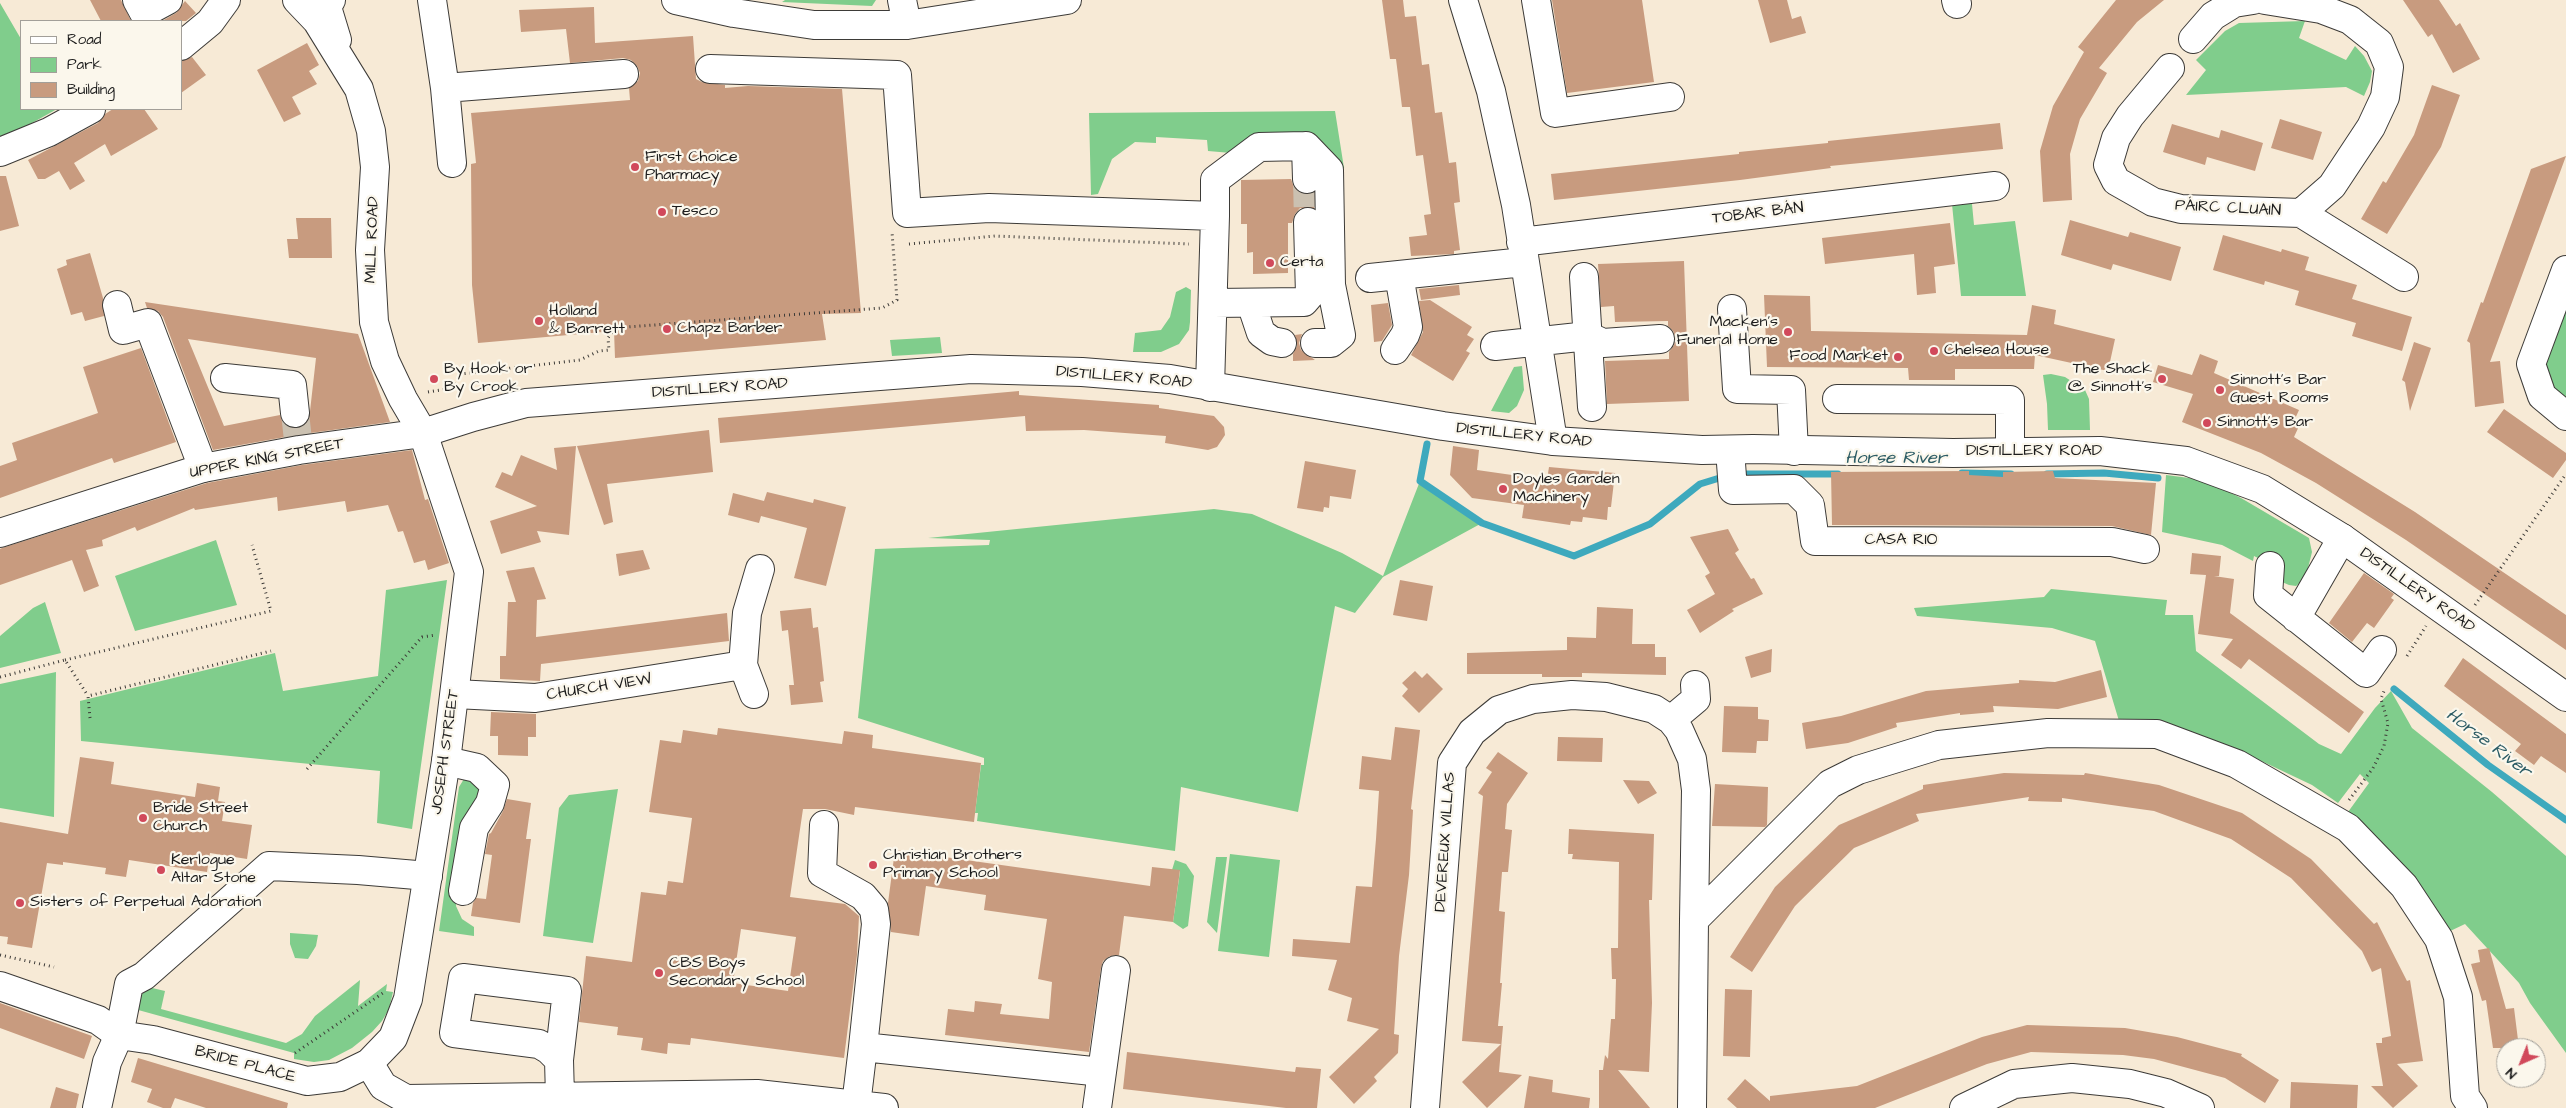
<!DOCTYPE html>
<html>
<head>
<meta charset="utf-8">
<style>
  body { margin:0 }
  #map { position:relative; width:2566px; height:1108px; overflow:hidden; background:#f7ead6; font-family:"Architects Daughter",sans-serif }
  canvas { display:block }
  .legend { position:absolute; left:20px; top:20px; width:162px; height:90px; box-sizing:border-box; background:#fbf7ec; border:1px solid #a29f99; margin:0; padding:6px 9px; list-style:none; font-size:15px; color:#1c1c1c }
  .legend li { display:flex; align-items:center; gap:10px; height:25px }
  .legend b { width:25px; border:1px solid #a29f99 }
  .north { position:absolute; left:2496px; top:1038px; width:50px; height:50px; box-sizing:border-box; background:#fbf7ec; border:1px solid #a29f99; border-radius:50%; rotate:224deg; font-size:14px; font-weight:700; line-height:20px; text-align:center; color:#1c1c1c }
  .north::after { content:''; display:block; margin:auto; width:18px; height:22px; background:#d1495b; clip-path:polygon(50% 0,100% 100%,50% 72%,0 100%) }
</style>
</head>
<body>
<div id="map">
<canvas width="2566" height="1108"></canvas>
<ul class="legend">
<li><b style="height:6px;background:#fff"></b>Road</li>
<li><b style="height:14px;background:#80cd8c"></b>Park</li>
<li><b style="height:14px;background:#c89b7f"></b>Building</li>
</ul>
<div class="north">N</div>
</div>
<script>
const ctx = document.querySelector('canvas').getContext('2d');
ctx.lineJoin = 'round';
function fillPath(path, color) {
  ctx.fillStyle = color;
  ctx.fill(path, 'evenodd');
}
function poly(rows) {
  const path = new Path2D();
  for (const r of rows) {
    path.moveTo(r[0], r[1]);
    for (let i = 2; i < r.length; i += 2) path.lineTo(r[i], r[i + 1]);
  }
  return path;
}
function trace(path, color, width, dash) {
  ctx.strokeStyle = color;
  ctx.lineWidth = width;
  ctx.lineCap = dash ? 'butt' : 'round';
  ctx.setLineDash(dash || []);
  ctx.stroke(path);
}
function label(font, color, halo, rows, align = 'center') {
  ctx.font = font + ' "Architects Daughter",sans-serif';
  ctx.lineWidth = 4.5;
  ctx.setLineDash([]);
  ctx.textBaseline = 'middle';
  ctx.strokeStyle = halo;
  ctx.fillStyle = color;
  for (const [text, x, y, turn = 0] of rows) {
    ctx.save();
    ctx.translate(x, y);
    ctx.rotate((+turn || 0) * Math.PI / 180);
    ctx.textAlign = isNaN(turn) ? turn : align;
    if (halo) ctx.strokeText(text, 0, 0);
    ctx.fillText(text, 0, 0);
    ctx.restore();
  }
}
fillPath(poly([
  [785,0,876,0,872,6,782,2],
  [0,3,21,39,21,109,57,109,0,141],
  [2305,21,2299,38,2346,60,2355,46,2364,56,2372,71,2370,82,2364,96,2346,87,2186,95,2206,70,2196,60,2225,31,2239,23],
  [1335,111,1344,168,1336,168,1322,149,1231,153,1208,151,1207,140,1156,137,1156,143,1135,142,1112,159,1098,194,1091,195,1089,113],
  [1952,204,1972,204,1974,225,2015,221,2026,296,1961,296],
  [1186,287,1191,290,1190,322,1189,330,1179,344,1161,352,1133,352,1135,333,1161,330,1170,317,1176,292],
  [2566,296,2566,399,2554,390,2544,371,2548,345],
  [940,337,942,353,892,356,890,340],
  [1522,366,1524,390,1517,406,1509,413,1491,411,1514,367],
  [2051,374,2065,377,2085,390,2089,399,2090,430,2048,430,2047,404,2043,375],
  [2166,475,2205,480,2241,498,2309,538,2312,552,2308,568,2302,581,2296,586,2289,585,2282,582,2280,569,2254,556,2253,561,2222,545,2162,532],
  [1420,481,1482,523,1383,577,1355,613,1335,606,1298,812,1181,787,1175,851,977,821,978,813,975,813,981,765,984,765,984,758,858,718,875,549,989,545,990,540,928,538,1214,509,1252,514,1342,553,1383,576],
  [216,540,237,605,135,631,115,576],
  [447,580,412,829,377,823,380,771,81,741,80,701,275,653,283,691,378,676,386,590],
  [2051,589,2167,600,2165,615,2193,615,2196,651,2319,744,2341,754,2375,708,2391,691,2412,728,2492,792,2566,856,2566,1053,2530,1003,2519,983,2465,924,2446,933,2406,869,2348,812,2369,783,2360,774,2338,803,2312,785,2236,749,2119,721,2095,641,2052,628,1917,616,1914,608,2044,597],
  [45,602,61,653,0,668,0,636,33,608],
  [56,672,54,817,0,808,0,684],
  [467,774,487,786,464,829,456,906,462,919,474,927,474,936,439,931,459,787],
  [618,789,593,943,543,936,559,808,569,795],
  [1230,854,1280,860,1269,957,1218,951],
  [1216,857,1227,857,1217,933,1207,922],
  [1175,860,1186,864,1194,876,1188,926,1183,929,1173,922,1180,871,1172,870],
  [290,933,318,935,316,946,308,959,295,958,290,944],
  [360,980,358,1006,387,984,386,991,393,992,389,1009,382,1021,372,1032,352,1048,329,1060,314,1062,294,1059,294,1053,131,1008,148,987,165,991,161,1009,286,1043,302,1034,315,1016]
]), '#80cd8c');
trace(poly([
  [1427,444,1420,481,1482,523,1574,556,1650,524,1700,484,1726,476],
  [1962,473,2011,474],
  [1737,474,1838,474],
  [2047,474,2104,473,2158,478],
  [2394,689,2488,765,2566,820]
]), '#3ea9bd', 7);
fillPath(poly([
  [90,0,121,0,131,21,101,21],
  [1382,0,1403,0,1405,17,1416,16,1422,65,1429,64,1435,113,1442,112,1449,163,1456,162,1460,202,1454,203,1460,250,1454,251,1454,254,1411,256,1409,237,1427,235,1424,215,1431,214,1423,155,1416,156,1410,107,1402,107,1396,59,1390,59],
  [1552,0,1642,0,1654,82,1567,93],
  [1758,0,1787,0,1792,19,1801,16,1806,33,1770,43],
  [2116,0,2164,0,2137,22,2099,68,2107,73,2080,119,2070,154,2072,200,2043,202,2040,151,2053,106,2084,52,2078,47],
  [2403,0,2439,0,2456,26,2460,23,2480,59,2453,73,2432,34,2428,37],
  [185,1,196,13,186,21,162,21,176,13],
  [594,7,595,43,693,36,696,79,702,82,725,85,725,88,748,86,842,89,861,313,822,314,826,340,615,358,614,331,478,343,472,285,471,164,476,163,471,113,630,100,629,88,638,81,640,73,637,66,631,60,623,58,570,63,566,29,521,32,519,10],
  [307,43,319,65,309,71,317,84,292,97,301,114,284,122,257,70],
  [192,57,206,75,181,93,181,61],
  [2432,85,2460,95,2441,147,2387,234,2361,219,2383,181,2386,183,2414,135],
  [113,109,144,109,158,129,111,156,105,144,74,163,85,181,70,190,59,171,45,179,38,179,28,160,98,123,105,114],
  [2280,119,2322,132,2313,160,2271,148],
  [2000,123,2003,149,1830,166,1831,168,1740,180,1554,200,1551,174,1739,154,1739,152,1828,143,1828,141],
  [2172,124,2219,138,2221,130,2263,143,2255,171,2207,157,2205,165,2163,152],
  [2566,156,2490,362,2500,361,2504,403,2475,407,2470,343,2467,341,2481,302,2483,303,2531,169],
  [0,176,6,176,19,226,0,231],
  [1291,179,1294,187,1299,192,1307,195,1314,193,1314,208,1300,208,1295,214,1292,223,1288,223,1288,273,1253,274,1253,252,1247,253,1247,224,1241,224,1241,180],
  [296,218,331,218,332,258,289,258,287,239,298,239],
  [2070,220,2128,237,2130,232,2181,247,2171,281,2113,264,2111,270,2061,255],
  [1950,223,1955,264,1934,267,1936,293,1917,295,1914,254,1825,264,1822,238],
  [2223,235,2281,252,2282,249,2309,257,2305,270,2357,285,2352,299,2412,317,2402,351,2352,336,2356,323,2295,305,2299,291,2265,281,2264,285,2213,270],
  [90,253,103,298,104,316,85,321,82,312,71,315,57,269,67,265,66,260],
  [1684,261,1689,401,1607,404,1605,361,1669,359,1669,352,1674,345,1676,338,1673,331,1668,326,1668,321,1615,322,1614,306,1601,307,1598,264],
  [1459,285,1460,295,1421,300,1419,289],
  [1764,295,1810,296,1811,331,2027,335,2032,305,2056,310,2054,324,2115,339,2108,371,2035,355,2034,369,1955,369,1955,380,1909,380,1908,368,1767,367],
  [1430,300,1472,327,1467,335,1474,339,1466,351,1470,353,1453,381,1411,355,1423,332,1419,301],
  [145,302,358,334,390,422,296,435,213,450,163,317,158,311,147,308],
  [188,339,316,358,309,420,304,426,296,429,288,427,283,423,280,415,224,426],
  [1388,303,1392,325,1382,341,1374,342,1371,305],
  [1302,334,1299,343,1301,350,1315,360,1293,361,1293,354,1297,346,1295,335],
  [2414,342,2431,348,2410,411,2405,382,2402,380],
  [141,348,176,442,114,463,112,458,0,498,0,466,17,460,12,443,98,413,83,367],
  [2200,354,2218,361,2214,373,2299,410,2294,421,2300,424,2294,437,2415,512,2566,615,2566,650,2406,540,2316,483,2261,453,2182,422,2193,394,2153,382,2158,365,2192,375],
  [1019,391,1019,395,1159,405,1159,408,1214,416,1224,427,1225,435,1217,447,1208,450,1165,443,1166,436,1084,430,1026,431,1025,416,720,443,718,418],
  [2504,409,2566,453,2566,460,2553,478,2487,432],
  [709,430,713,472,607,484,613,522,604,525,577,446],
  [576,446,569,535,537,531,541,542,501,554,490,521,537,506,495,487,502,472,512,476,521,455,557,470,554,448],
  [1453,446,1479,450,1477,470,1547,480,1549,467,1615,473,1611,507,1608,507,1607,520,1583,517,1582,522,1571,521,1570,525,1522,518,1524,505,1472,498,1450,475],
  [412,450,425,500,428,499,449,563,428,570,425,560,414,563,403,531,398,532,388,505,347,512,345,501,278,511,277,497,195,510,194,508,137,531,135,527,102,540,103,546,86,550,99,586,84,592,72,560,0,585,0,549,2,548,207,483,302,465],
  [1305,461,1356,470,1351,499,1330,496,1329,508,1324,507,1323,512,1297,508],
  [1969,471,1969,475,2003,477,2003,472,2053,471,2055,478,2156,483,2151,535,2112,526,1832,525,1831,472],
  [767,492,813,503,814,499,846,507,826,586,794,578,807,528,761,516,759,523,728,515,733,493,764,501],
  [1728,529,1739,550,1735,553,1751,579,1754,578,1763,594,1732,609,1734,611,1700,633,1687,610,1715,594,1705,576,1710,573,1690,537],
  [643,550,650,569,619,576,616,554],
  [2192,553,2221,556,2219,576,2214,576,2234,579,2230,613,2364,712,2349,733,2249,659,2241,669,2221,655,2233,639,2198,634,2206,575,2190,574],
  [534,567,546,599,537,600,536,637,727,613,729,641,541,664,540,681,500,679,500,656,506,656,508,602,516,602,506,571],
  [2364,573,2394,594,2391,598,2394,600,2374,628,2367,623,2352,642,2329,623],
  [1400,580,1433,586,1427,621,1393,615],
  [1597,607,1633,609,1632,644,1655,644,1655,657,1666,657,1666,675,1582,673,1582,677,1542,677,1542,674,1467,674,1467,653,1567,650,1567,637,1596,638],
  [811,608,813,628,818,627,824,681,820,682,823,702,791,705,789,685,794,685,788,630,782,631,780,611],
  [1772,649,1771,672,1751,678,1745,657],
  [2463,658,2566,734,2566,773,2541,756,2534,765,2515,751,2521,744,2444,686],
  [2101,670,2107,697,2058,709,1993,706,1994,712,1960,715,1960,713,1896,723,1897,727,1848,743,1806,749,1802,723,1841,716,1926,691,2019,683,2019,680,2055,682],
  [1415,671,1422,678,1427,673,1443,689,1419,713,1402,696,1408,689,1402,683],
  [1724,706,1758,707,1758,719,1769,720,1768,741,1757,741,1756,753,1722,752],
  [491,712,536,714,536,737,528,737,528,756,498,755,498,736,490,736],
  [1395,727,1420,730,1411,809,1413,810,1409,875,1399,956,1394,1034,1399,1035,1398,1053,1374,1077,1377,1081,1354,1104,1329,1077,1379,1029,1347,1021,1352,998,1328,990,1337,960,1292,956,1293,939,1350,943,1356,886,1372,887,1376,839,1379,791,1359,789,1362,756,1391,760],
  [718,728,842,744,844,731,873,735,872,748,981,763,974,822,855,807,854,815,825,809,803,809,790,897,845,904,859,916,857,955,844,1058,691,1038,690,1045,668,1043,667,1054,641,1050,643,1038,617,1035,618,1027,579,1022,586,956,632,962,641,892,666,895,668,881,683,883,692,818,649,812,660,740,681,743,683,730,717,735],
  [741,929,796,937,788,991,733,983],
  [1558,737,1603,738,1602,762,1557,761],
  [1498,752,1528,773,1507,804,1505,829,1512,830,1508,872,1502,872,1499,911,1505,912,1500,983,1502,983,1498,1026,1503,1026,1499,1072,1522,1075,1487,1108,1462,1082,1501,1044,1462,1041,1483,796,1478,793,1492,772,1486,768],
  [80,757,114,762,111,784,195,797,197,783,220,787,218,801,225,802,222,821,252,825,247,859,210,853,207,872,129,860,126,877,105,874,106,868,63,862,63,865,47,863,32,948,7,944,8,937,0,936,0,822,68,834],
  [2004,773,2084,775,2085,773,2159,785,2242,813,2311,859,2374,924,2377,922,2407,981,2410,980,2423,1061,2397,1064,2418,1086,2393,1108,2371,1086,2383,1086,2376,1043,2382,1043,2382,1038,2391,1036,2381,968,2372,972,2362,951,2291,878,2231,839,2154,811,2062,798,2062,802,2028,801,2029,797,1916,814,1919,821,1854,848,1795,906,1752,972,1730,957,1775,887,1839,825,1923,789,1923,785],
  [1623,780,1649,781,1657,793,1638,804],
  [1715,784,1768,787,1767,825,1765,827,1712,826],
  [507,799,531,803,526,839,531,839,520,923,471,916,473,903,476,898,486,899,492,855,485,854,489,834,491,833,503,811],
  [1569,829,1654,834,1652,900,1649,900,1652,1003,1649,1072,1618,1070,1650,1108,1599,1108,1599,1070,1603,1070,1605,1055,1608,1059,1611,1019,1615,1019,1616,979,1612,979,1611,948,1618,948,1619,862,1572,859,1573,854,1568,854],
  [895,850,1150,886,1152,867,1180,870,1173,922,1124,916,1119,955,1110,956,1103,961,1101,968,1089,1052,945,1035,948,1009,974,1012,975,1001,1002,1004,1000,1014,1049,1019,1052,982,1038,979,1047,919,984,910,986,895,926,886,919,936,891,932,888,903],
  [2489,948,2506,1009,2514,1008,2519,1048,2493,1048,2486,1000,2482,1001,2471,964,2480,962,2478,950],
  [1725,989,1752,990,1750,1057,1723,1056],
  [0,1003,92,1036,84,1059,0,1028],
  [2027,1025,2125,1028,2177,1037,2242,1054,2241,1056,2279,1080,2265,1103,2225,1078,2154,1059,2123,1055,2031,1052,1987,1064,1875,1108,1737,1108,1727,1099,1745,1079,1770,1101,1770,1096,1857,1086,1982,1037],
  [1127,1052,1295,1072,1296,1067,1321,1069,1317,1108,1286,1108,1123,1089],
  [138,1058,288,1103,287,1108,206,1108,175,1098,171,1108,163,1108,147,1102,152,1089,131,1082],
  [1529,1076,1553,1080,1552,1092,1590,1098,1589,1108,1524,1108],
  [2291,1082,2358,1085,2357,1108,2290,1108],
  [56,1087,79,1094,76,1108,50,1108]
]), '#c89b7f');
trace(poly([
  [1307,179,1308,222],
  [295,413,298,440]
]), '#cbc1b1', 28, [28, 14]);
const minor = poly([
  [137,0,144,13,168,0],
  [432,0,445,88,624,74],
  [676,0,734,13,814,25,907,25,1067,0],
  [902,0,907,25],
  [1463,0,1491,91,1516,205,1553,441],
  [1536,0,1555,113,1670,97],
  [1956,0,1957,4],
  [2193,39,2213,16,2234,3,2253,0],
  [181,46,210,22,226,0],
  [2170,68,2130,116,2116,138,2108,165,2116,181,2153,202,2181,209,2301,213,2332,186,2371,127,2385,97,2389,67,2379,43,2350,20,2321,9,2265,0],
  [710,69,897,75,907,213,989,208,1215,216,1210,387],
  [445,88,452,163],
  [1306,146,1307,179],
  [0,152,49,132,91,109],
  [2301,213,2404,277],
  [1215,216,1215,180,1259,147,1306,146,1329,170,1331,285,1341,335,1331,343,1315,343],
  [1521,242,1995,186],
  [2566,270,2531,364,2542,396,2566,416],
  [1584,277,1592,407],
  [1370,278,1524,262],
  [1214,303,1304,302,1310,295,1308,222],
  [1251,303,1261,333,1272,341,1282,343],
  [117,305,123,330,148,323,203,468],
  [1732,309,1737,389,1791,390,1794,451],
  [1495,346,1588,336,1603,343,1660,339],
  [1395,350,1405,335,1408,327,1399,275],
  [225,378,292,385,295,413],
  [1837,399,2010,400,2010,452],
  [1730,450,1733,490,1794,489,1810,505,1815,541,2112,542,2145,549],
  [2270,566,2268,595,2366,673,2382,650],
  [2296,618,2342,538],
  [743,665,754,694],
  [455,694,535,698,743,665,747,613,760,569],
  [1671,720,1696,699,1695,685],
  [446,761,477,768,495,785,490,803,474,828,463,891],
  [824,825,822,873,863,896,874,909,876,924,863,1047],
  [0,986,98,1020,119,1035,129,984,144,976,269,866,358,870,428,876],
  [559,1060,549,1050,539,1044,454,1033,463,978,567,991,559,1060,560,1097],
  [369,1063,383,1086,406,1099,757,1094,884,1108],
  [856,1105,863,1047,1102,1072],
  [1097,1108,1116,970],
  [1425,1108,1452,763,1472,732,1499,710,1533,699,1572,695,1606,697,1654,709,1671,720,1679,730,1692,759,1696,790,1694,920],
  [1692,1108,1694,920,1830,784,1858,770,1939,745,2048,733,2157,734,2237,764,2348,828,2404,886,2439,939,2458,997,2465,1096,2473,1108],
  [1964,1108,2014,1084,2072,1078,2130,1084,2166,1093,2200,1108]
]);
const major = poly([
  [331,0,327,7,337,40],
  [0,533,203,468,299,450,423,433,473,417,526,403,971,369,1082,372,1170,379,1443,426,1553,441,1702,450,1753,449,1953,453,2100,451,2186,461,2262,489,2342,538,2566,697],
  [97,1108,107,1062,119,1035,153,1040,307,1081,340,1077,369,1063,393,1038,408,999,446,761,469,572,423,433,403,399,385,361,374,322,370,250,375,167,371,131,359,89,317,21,297,0]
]);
trace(minor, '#3d3b38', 30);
trace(major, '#3d3b38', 30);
trace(poly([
  [909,244,995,236,1189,244],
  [428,392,453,388,461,374,580,360,599,351,609,350,608,338,613,331,627,327,882,308,897,300,892,232],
  [2475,605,2566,474],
  [2407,656,2426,626],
  [65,660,271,611,252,545],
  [0,677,65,660,88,696],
  [90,718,88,696,271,651],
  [307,769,422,637,436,635],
  [2349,800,2373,768,2384,746,2388,723,2381,699,2384,691],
  [0,955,54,967],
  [295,1053,383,993]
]), '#3d3b38', 3, [1, 4]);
trace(minor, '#fff', 28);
trace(major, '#fff', 28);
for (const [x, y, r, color] of [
  [635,167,5,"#d1495b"],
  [662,212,5,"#d1495b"],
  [1270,263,5,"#d1495b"],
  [539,321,5,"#d1495b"],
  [667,329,5,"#d1495b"],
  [1788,332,5,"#d1495b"],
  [1934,351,5,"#d1495b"],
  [1898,357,5,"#d1495b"],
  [434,379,5,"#d1495b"],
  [2162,379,5,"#d1495b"],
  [2220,390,5,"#d1495b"],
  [2207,423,5,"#d1495b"],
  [1503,489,5,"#d1495b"],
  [143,818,5,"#d1495b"],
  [873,865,5,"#d1495b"],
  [161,870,5,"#d1495b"],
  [20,903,5,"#d1495b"],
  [659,973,5,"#d1495b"]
]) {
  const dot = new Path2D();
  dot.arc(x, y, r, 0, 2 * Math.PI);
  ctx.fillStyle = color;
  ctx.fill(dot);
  trace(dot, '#fbf7ec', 2);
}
label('16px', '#1c1c1c', '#fbf7ec', [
  ["First Choice",645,158],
  ["Pharmacy",645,176],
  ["Tesco",672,212],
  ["Certa",1280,263],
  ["Holland",549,312],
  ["& Barrett",549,330],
  ["Macken's",1778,323,"right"],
  ["Funeral Home",1778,341,"right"],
  ["Chapz Barber",677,329],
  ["Chelsea House",1944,351],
  ["Food Market",1888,357,"right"],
  ["By Hook or",444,370],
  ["By Crook",444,388],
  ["The Shack",2152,370,"right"],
  ["@ Sinnott's",2152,388,"right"],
  ["Sinnott's Bar",2230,381],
  ["Guest Rooms",2230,399],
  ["Sinnott's Bar",2217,423],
  ["Doyles Garden",1513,480],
  ["Machinery",1513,498],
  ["Bride Street",153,809],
  ["Church",153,827],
  ["Christian Brothers",883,856],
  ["Primary School",883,874],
  ["Kerlogue",171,861],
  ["Altar Stone",171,879],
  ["Sisters of Perpetual Adoration",30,903],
  ["CBS Boys",669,964],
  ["Secondary School",669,982]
], 'left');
label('16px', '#1c1c1c', '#fbf7ec', [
  ["PÁIRC CLUAIN",2228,209,3],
  ["TOBAR BÁN",1758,214,-7],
  ["MILL ROAD",373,240,-88],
  ["DISTILLERY ROAD",1124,378,5],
  ["DISTILLERY ROAD",720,389,-4],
  ["DISTILLERY ROAD",1524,436,6],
  ["DISTILLERY ROAD",2034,452],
  ["UPPER KING STREET",267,459,-11],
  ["CASA RIO",1901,541],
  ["DISTILLERY ROAD",2417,591,35],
  ["CHURCH VIEW",599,688,-9],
  ["JOSEPH STREET",446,752,-82],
  ["DEVEREUX VILLAS",1446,842,-86],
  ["BRIDE PLACE",245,1065,15]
]);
label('italic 18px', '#2b5b64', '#fbf7ec', [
  ["Horse River",1896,459],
  ["Horse River",2488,744,37]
]);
</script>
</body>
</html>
